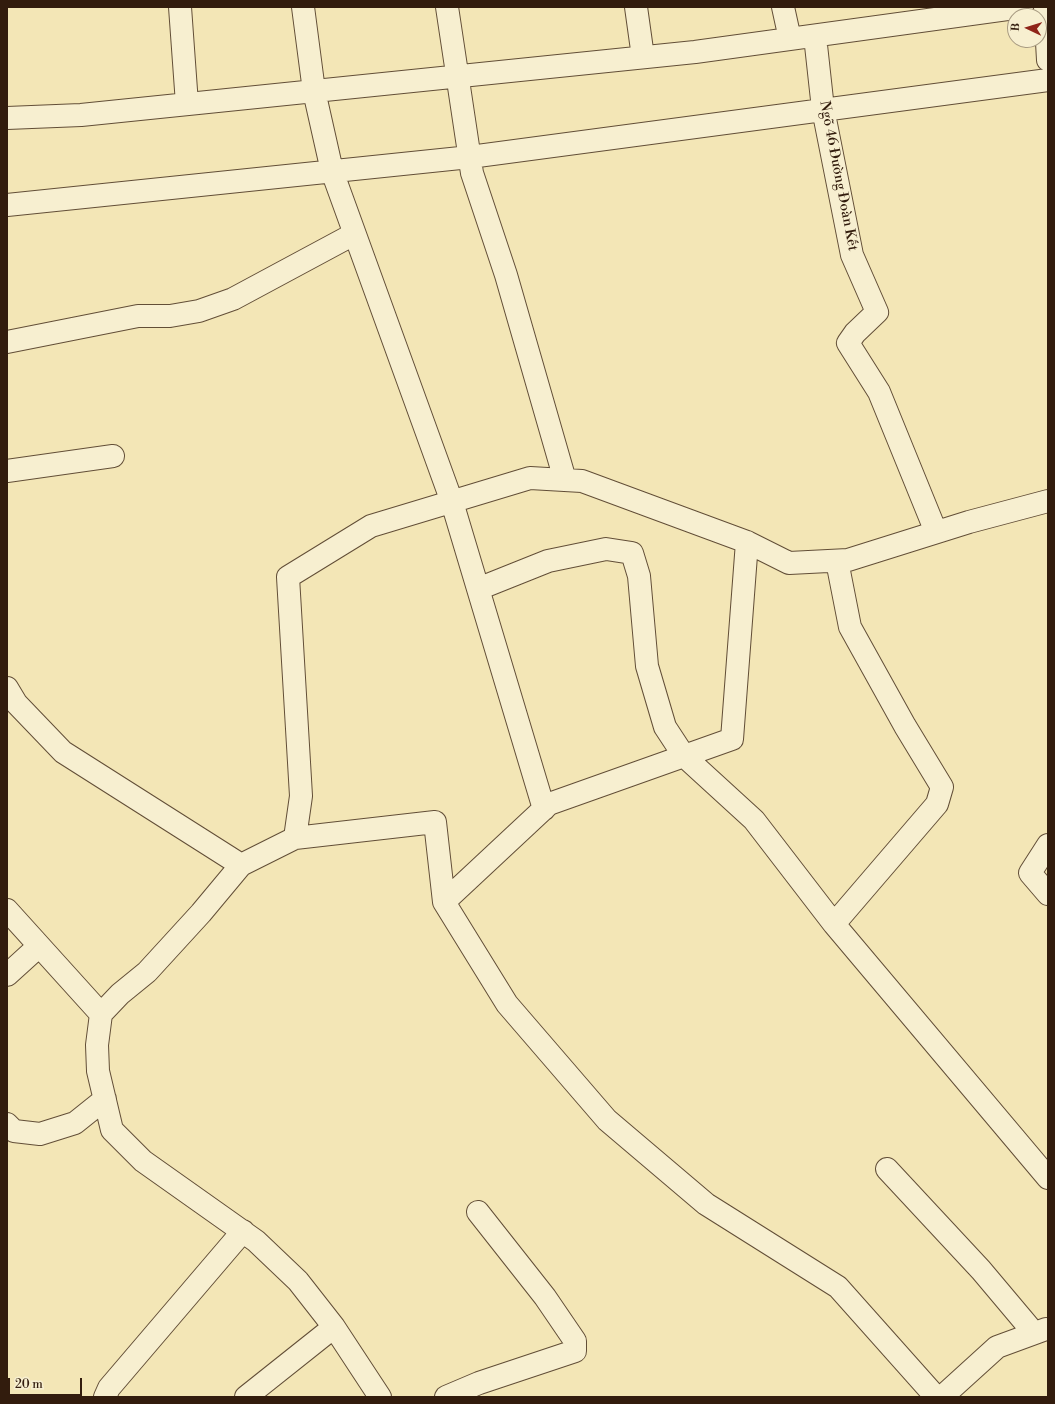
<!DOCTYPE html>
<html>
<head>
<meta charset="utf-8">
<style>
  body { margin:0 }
  #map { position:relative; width:1055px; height:1404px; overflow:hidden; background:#f3e6b6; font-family:"Libre Bodoni",serif }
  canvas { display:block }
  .frame { position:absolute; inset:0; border:8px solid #321c0d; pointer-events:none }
  .north { position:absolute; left:1007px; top:8px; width:40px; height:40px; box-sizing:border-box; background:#f7efd0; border:1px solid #a89b82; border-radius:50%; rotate:274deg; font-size:11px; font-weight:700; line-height:16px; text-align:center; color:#321c0d }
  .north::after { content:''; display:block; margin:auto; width:14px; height:18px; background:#8f2418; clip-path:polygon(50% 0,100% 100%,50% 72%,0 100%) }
  .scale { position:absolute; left:8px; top:1378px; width:74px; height:18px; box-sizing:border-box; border:2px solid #321c0d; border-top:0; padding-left:5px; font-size:12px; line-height:14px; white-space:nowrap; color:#321c0d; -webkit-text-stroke:3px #f7efd0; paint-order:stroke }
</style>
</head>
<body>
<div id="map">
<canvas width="1055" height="1404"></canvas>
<div class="frame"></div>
<div class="north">B</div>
<div class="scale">20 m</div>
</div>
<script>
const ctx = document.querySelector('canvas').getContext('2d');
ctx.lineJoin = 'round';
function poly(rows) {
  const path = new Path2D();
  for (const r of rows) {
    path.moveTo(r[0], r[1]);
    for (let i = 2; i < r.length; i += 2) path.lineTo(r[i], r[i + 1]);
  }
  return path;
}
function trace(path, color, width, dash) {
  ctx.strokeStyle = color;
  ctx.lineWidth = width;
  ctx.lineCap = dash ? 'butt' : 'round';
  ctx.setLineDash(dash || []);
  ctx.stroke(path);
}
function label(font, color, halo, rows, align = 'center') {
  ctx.font = font + ' "Libre Bodoni",serif';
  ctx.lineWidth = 3;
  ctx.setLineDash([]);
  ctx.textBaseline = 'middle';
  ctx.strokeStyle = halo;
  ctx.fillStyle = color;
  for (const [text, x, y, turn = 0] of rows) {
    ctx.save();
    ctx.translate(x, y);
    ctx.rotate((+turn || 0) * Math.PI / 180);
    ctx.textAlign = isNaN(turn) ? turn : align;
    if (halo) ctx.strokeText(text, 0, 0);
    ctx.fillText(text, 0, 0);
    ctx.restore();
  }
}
const minor = poly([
  [180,7,187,104],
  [303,7,314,91,332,171,452,502,544,809],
  [447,7,472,173,506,275,565,480],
  [636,7,643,57],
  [783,7,790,39],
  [1045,7,1048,60],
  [815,36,823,109,852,255,877,312,855,333,848,343,879,392,936,532],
  [7,118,81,115,695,52,1022,7],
  [7,205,470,157,1048,80],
  [7,342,138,316,170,316,199,311,233,299,354,234],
  [7,471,113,456],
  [837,561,850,627,905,726,942,787,937,804,834,924,1048,1178],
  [478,589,548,561,606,549,632,553,639,576,647,666,665,727,684,756,754,820,834,924],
  [7,688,16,703,63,752,241,865],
  [295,838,435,822,444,902,507,1004,607,1120,706,1204,838,1287,936,1397],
  [1048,845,1030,873,1048,894],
  [444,902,549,804,732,739,747,542],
  [7,910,101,1014],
  [7,975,39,946],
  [7,1124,14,1131,40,1134,75,1123,105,1099],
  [887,1169,981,1270,1034,1333],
  [105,1397,109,1388,243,1231],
  [246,1397,334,1327],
  [380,1397,334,1327,298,1281,256,1241,143,1161,112,1130,98,1071,97,1045,101,1014,120,994,147,972,201,913,241,865,295,838,301,796,288,577,371,526,530,478,582,481,747,542,789,563,848,560,969,522,1048,501],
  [446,1397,479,1383,575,1351,575,1341,545,1297,478,1212],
  [942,1397,997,1347,1046,1329]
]);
trace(minor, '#624e37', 24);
trace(minor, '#f7efd0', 22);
label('14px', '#321c0d', '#f7efd0', [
  ["Ngõ 46 Đường Đoàn Kết",838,176,79]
]);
</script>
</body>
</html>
